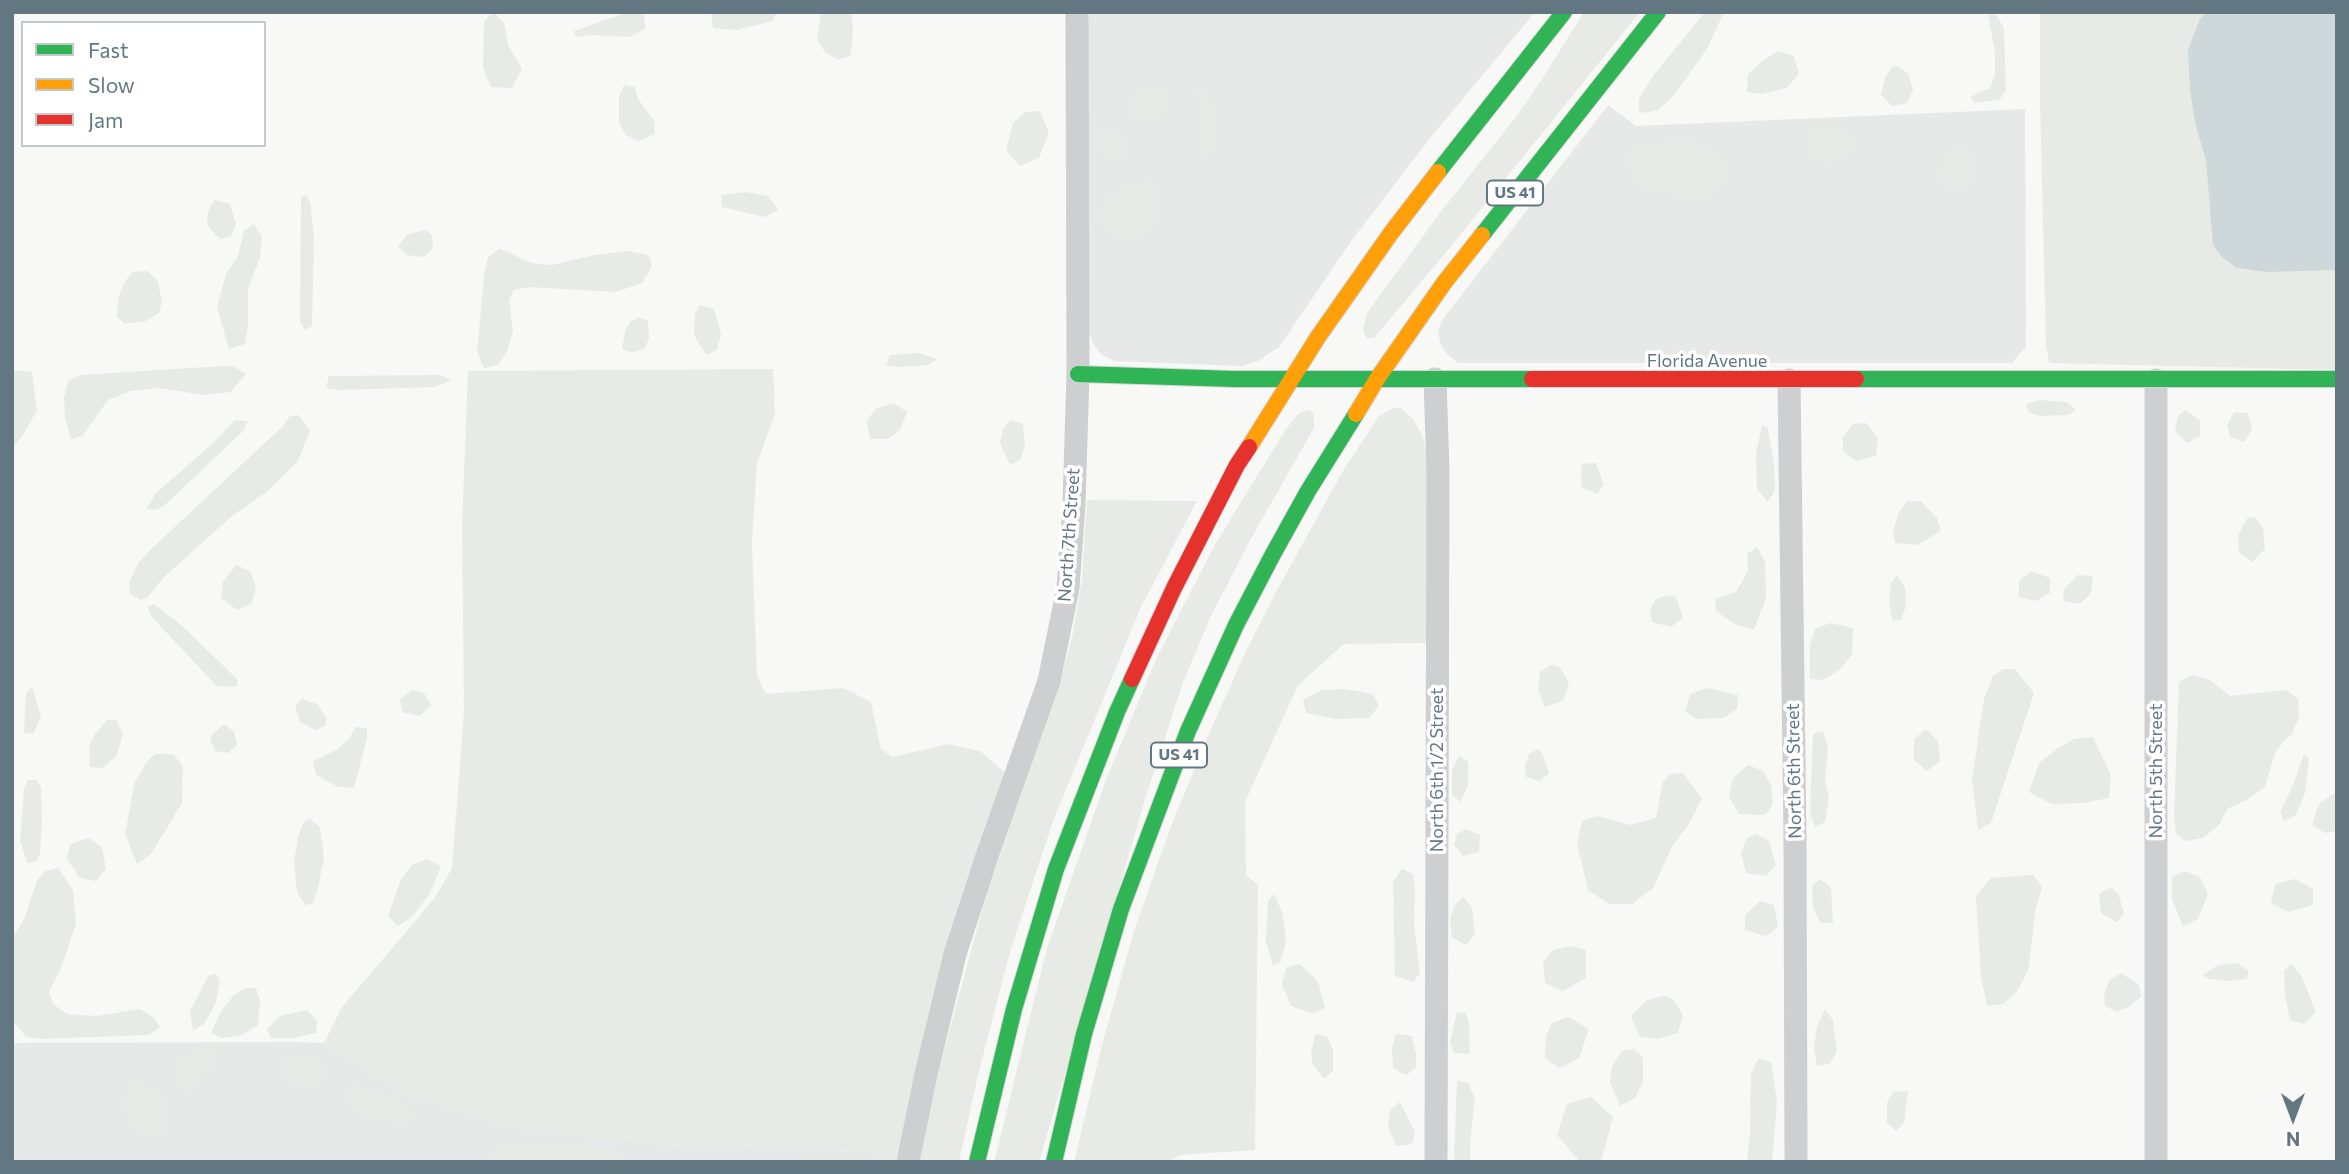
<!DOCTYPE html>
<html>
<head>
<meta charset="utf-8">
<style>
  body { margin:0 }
  #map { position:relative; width:2349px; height:1174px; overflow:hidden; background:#f8f8f7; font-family:Commissioner,sans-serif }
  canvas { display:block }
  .frame { position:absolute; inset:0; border:14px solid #637782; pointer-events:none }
  .legend { position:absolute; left:21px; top:21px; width:245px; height:126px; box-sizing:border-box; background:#fff; border:2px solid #c1c9cd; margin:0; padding:9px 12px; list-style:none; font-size:21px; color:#637782 }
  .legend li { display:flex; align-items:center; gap:14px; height:35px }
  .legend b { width:35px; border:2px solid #c1c9cd }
  .north { position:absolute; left:2258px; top:1083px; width:70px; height:70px; -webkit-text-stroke:5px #fff; paint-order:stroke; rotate:180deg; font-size:19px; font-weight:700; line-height:28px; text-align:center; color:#637782 }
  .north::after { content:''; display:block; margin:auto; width:24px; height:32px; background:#637782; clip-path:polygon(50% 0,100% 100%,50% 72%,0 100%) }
</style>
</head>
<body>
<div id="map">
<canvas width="2349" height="1174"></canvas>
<div class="frame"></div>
<ul class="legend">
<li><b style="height:9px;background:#30b455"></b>Fast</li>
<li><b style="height:9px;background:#ff9f0a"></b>Slow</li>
<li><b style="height:9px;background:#e5322d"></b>Jam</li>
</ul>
<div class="north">N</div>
</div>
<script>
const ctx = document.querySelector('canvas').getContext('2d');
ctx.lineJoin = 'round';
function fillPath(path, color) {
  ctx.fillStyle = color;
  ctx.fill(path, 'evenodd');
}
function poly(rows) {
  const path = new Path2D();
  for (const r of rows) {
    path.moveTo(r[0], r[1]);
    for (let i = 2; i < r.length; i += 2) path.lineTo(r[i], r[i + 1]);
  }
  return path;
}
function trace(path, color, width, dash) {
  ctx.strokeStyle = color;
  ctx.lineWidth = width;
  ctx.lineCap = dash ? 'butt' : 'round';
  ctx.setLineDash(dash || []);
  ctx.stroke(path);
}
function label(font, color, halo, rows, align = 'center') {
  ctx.font = font + ' Commissioner,sans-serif';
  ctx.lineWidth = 7;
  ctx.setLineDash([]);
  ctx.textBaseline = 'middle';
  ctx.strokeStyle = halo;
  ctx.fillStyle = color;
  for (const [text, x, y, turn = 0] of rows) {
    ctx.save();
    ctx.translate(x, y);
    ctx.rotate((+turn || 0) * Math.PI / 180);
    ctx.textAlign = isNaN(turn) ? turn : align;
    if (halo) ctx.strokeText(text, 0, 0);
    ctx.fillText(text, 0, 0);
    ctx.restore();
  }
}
fillPath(poly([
  [1087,12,1535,12,1431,137,1352,240,1279,347,1258,361,1242,366,1114,361,1102,355,1093,344,1088,329],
  [1608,105,1636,126,2025,109,2026,347,2012,363,1458,363,1447,354,1440,343,1438,330,1443,319],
  [293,1042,324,1043,410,1096,528,1130,688,1147,866,1151,899,1158,899,1162,12,1162,12,1043]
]), '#e7e8e8');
fillPath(poly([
  [494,12,504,23,508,45,522,69,512,88,491,87,483,68,484,21],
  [628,12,638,12,644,15,645,29,629,37,591,35,576,37,574,31],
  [711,12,777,12,773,21,736,30,713,28],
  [821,12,851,12,853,27,851,55,838,60,825,52,817,40],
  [1584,12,1640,12,1448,250,1374,338,1367,338,1363,331,1367,313,1439,214,1519,113,1542,79],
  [1705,12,1724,12,1707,49,1671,99,1657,110,1645,113,1639,111,1639,99,1653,76],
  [2040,12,2337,12,2337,370,2049,363,2046,345,2040,102],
  [1988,15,1996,15,2004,28,2006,91,1999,100,1975,103,1970,97,1990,88,1995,74,1995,53],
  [1778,51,1794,56,1799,74,1786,88,1762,94,1747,92,1748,75,1761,62],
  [1894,65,1908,73,1913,90,1907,103,1892,106,1881,95,1885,77],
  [1201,84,1208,97,1214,132,1214,149,1208,158,1202,150,1198,92],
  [624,85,635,87,638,99,655,122,654,134,639,141,626,135,619,123,619,96],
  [1145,87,1164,92,1169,109,1156,122,1135,120,1130,103],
  [1039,111,1049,132,1039,158,1020,166,1006,150,1013,123,1025,112],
  [1819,127,1840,127,1853,137,1850,155,1829,163,1811,155,1808,137],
  [1098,131,1115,133,1125,142,1125,158,1106,160,1096,145],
  [1686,140,1722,154,1723,185,1700,199,1641,187,1625,162,1630,147],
  [1954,146,1970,149,1977,168,1971,184,1950,192,1941,179,1944,157],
  [1146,181,1156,186,1160,217,1143,238,1117,239,1099,221,1104,199,1123,188],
  [746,192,768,196,778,210,764,217,722,207,721,195],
  [306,195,310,202,314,235,312,326,305,330,300,322,301,197],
  [215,200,230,204,236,224,231,236,220,239,207,225,208,211],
  [254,224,262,237,260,258,248,288,248,326,245,344,229,349,217,307,226,274,238,256,244,231],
  [426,230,432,235,433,249,423,257,406,255,398,246,408,234],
  [500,249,532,263,552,265,595,255,627,251,649,255,652,267,642,283,616,292,529,287,514,290,509,300,513,331,507,352,498,365,484,368,477,351,484,277,488,257],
  [147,271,157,280,162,300,159,313,146,321,125,324,117,317,118,299,124,283,132,272],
  [700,305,714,309,721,334,717,350,706,355,694,335,695,312],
  [639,317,648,321,649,338,645,348,632,353,622,349,625,331,630,322],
  [918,353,938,359,928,365,900,367,886,365,890,355],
  [222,366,233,366,246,374,231,392,204,395,159,388,130,391,108,400,82,436,71,439,65,419,64,398,68,381,81,375],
  [773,369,775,414,757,463,752,543,757,676,766,694,843,688,871,702,881,749,892,757,949,744,980,751,1007,774,899,1158,865,1151,688,1147,528,1130,410,1096,324,1043,342,1007,434,899,452,868,464,712,462,526,468,371],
  [12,370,32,372,37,410,22,437,12,448],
  [440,375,452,380,435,387,339,390,326,388,329,376],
  [2039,400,2067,402,2076,410,2068,415,2040,416,2029,413,2026,404],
  [894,403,907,412,900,430,888,439,870,439,867,421,875,409],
  [1393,408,1401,408,1413,419,1422,435,1427,455,1427,643,1344,644,1298,685,1245,802,1246,875,1258,885,1255,1150,1180,1155,1167,1162,1074,1162,1103,1041,1134,931,1171,826,1211,729,1247,649,1277,590,1343,471,1379,416],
  [2185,410,2200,420,2200,436,2187,443,2175,431,2178,416],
  [1304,411,1309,410,1314,414,1314,428,1248,544,1211,616,1183,682,1146,796,1039,1162,994,1162,1047,948,1106,780,1157,657,1216,543,1286,429,1298,414],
  [2234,412,2248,413,2252,429,2244,442,2230,437,2227,425],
  [298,415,310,430,298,461,269,490,232,516,163,578,148,597,141,600,130,594,129,583,139,562,151,549,282,427,290,416],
  [235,420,248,421,243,431,165,505,156,510,146,509,156,493,211,445],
  [1011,420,1023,424,1025,447,1020,460,1010,465,1000,443,1003,428],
  [1866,423,1878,438,1876,456,1856,461,1843,451,1843,437,1853,424],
  [1762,425,1768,428,1774,465,1775,490,1768,502,1757,489,1756,453],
  [1596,463,1604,485,1597,494,1582,487,1581,473,1582,464],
  [1087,500,1197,501,1141,607,1053,821,1010,952,979,1071,959,1162,920,1162,934,1087,987,892,1059,687,1073,633,1082,579],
  [1907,501,1921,501,1937,518,1941,531,1917,545,1895,543,1893,531,1899,512],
  [2248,517,2255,518,2263,527,2265,549,2252,562,2239,553,2238,535],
  [1757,547,1765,562,1766,598,1754,630,1736,625,1716,611,1715,599,1736,592,1748,571,1747,554],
  [236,565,250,571,256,587,252,603,237,610,221,598,223,582],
  [2031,571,2050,578,2050,593,2036,601,2019,597,2019,581],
  [1897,575,1905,588,1906,606,1901,620,1892,621,1889,601,1891,583],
  [2078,575,2093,576,2091,593,2080,604,2063,601,2064,589],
  [1669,595,1676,597,1683,618,1671,627,1652,622,1650,610,1656,599],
  [154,604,181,625,238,680,236,687,217,686,211,680,151,616,148,607],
  [1830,623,1853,628,1852,655,1839,670,1823,680,1810,679,1810,645,1815,629],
  [1550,665,1560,667,1569,683,1563,701,1545,707,1538,689,1540,672],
  [2003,669,2015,669,2034,693,1991,823,1978,830,1972,780,1984,699,1993,676],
  [2191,675,2210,680,2230,696,2286,690,2298,699,2299,717,2292,734,2284,741,2275,753,2265,787,2246,800,2227,809,2219,825,2203,838,2186,841,2176,834,2174,816,2179,682],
  [32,687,41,717,33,734,24,733,26,693],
  [1707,688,1738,695,1737,709,1724,718,1697,719,1685,711,1690,694],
  [1345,689,1373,694,1379,706,1369,718,1335,719,1306,713,1303,700,1321,690],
  [412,690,424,693,431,705,420,716,402,712,400,699],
  [302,699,317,704,327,719,325,726,315,730,300,722,295,706],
  [107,720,116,720,123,734,117,755,103,768,90,767,89,747,95,734],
  [224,724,234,732,237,745,228,753,215,751,211,742,211,736],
  [356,727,367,728,367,738,354,788,338,787,316,775,313,761,336,750,348,740],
  [1926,729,1938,741,1940,761,1927,771,1914,760,1914,739],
  [1823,731,1828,749,1825,780,1829,797,1825,822,1815,827,1810,813,1813,734],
  [2093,737,2111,776,2109,798,2084,803,2052,804,2029,792,2039,763,2057,749,2074,739],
  [1538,749,1543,755,1549,773,1539,781,1526,777,1525,766,1529,754],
  [155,754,173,754,183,766,182,803,151,854,137,864,125,834,135,782,147,761],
  [2304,754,2309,758,2305,793,2296,815,2284,822,2280,812,2293,785],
  [1459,755,1468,762,1468,786,1460,802,1452,795,1452,771],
  [1748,765,1763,771,1771,785,1773,804,1765,815,1739,814,1729,796,1733,778],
  [1683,773,1702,799,1688,825,1673,845,1653,888,1632,904,1609,904,1588,890,1577,844,1582,821,1597,816,1630,825,1656,818,1663,782,1670,774],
  [28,780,36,780,41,787,42,820,40,854,36,861,27,863,20,840,24,789],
  [2337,791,2337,831,2325,833,2312,825,2319,804],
  [310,819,320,827,324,858,318,888,313,902,306,906,297,892,294,862,298,837,303,823],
  [1466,829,1480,835,1479,852,1463,856,1454,845,1457,834],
  [1756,834,1769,841,1776,865,1766,876,1746,873,1741,853,1747,838],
  [89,838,102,847,106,869,96,881,80,878,67,859,70,844],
  [427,859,441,866,429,895,412,917,398,926,388,916,401,879,412,865],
  [58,868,73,890,76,924,59,973,49,991,53,1004,67,1014,97,1016,140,1009,154,1018,160,1027,149,1035,40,1039,26,1037,15,1023,12,1023,12,939,24,919,37,880,45,871],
  [1402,869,1413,874,1415,891,1414,924,1420,973,1413,982,1395,976,1393,882],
  [2185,871,2200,877,2208,894,2198,919,2183,926,2172,899,2172,877],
  [2033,875,2042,887,2036,908,2028,971,2017,991,2003,1004,1987,1006,1981,977,1976,896,1991,878],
  [1820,879,1831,887,1833,923,1821,923,1813,908,1812,886],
  [2295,879,2313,889,2313,905,2289,912,2271,903,2275,884],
  [2111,887,2118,893,2124,913,2117,922,2101,913,2099,894],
  [1274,894,1283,914,1286,943,1280,962,1273,966,1266,942,1268,901],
  [1463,897,1472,908,1475,933,1466,945,1452,937,1450,920,1454,906],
  [1760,901,1774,905,1778,927,1766,936,1745,930,1745,915],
  [1570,946,1586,950,1586,978,1563,991,1545,983,1543,963,1553,950],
  [2237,963,2249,971,2247,979,2227,981,2209,979,2203,975,2218,965],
  [1300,964,1318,981,1325,1008,1313,1014,1291,1006,1282,985,1286,967],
  [2291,964,2301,975,2316,1012,2304,1024,2290,1020,2285,995,2284,971],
  [2121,973,2139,985,2141,997,2130,1006,2117,1012,2105,1006,2104,994,2109,981],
  [216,974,220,980,216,1002,205,1023,193,1031,190,1011,209,975],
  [246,988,256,988,260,1001,258,1025,242,1035,222,1038,211,1033,221,1011,234,995],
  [1665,995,1674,1000,1683,1015,1678,1033,1659,1039,1640,1037,1631,1016,1646,1001],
  [1825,1009,1833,1020,1837,1052,1829,1064,1817,1066,1814,1048,1817,1026],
  [307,1010,317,1021,316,1033,293,1038,271,1038,267,1029,280,1016],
  [1457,1012,1466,1013,1469,1025,1470,1054,1454,1053,1450,1042],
  [1568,1017,1589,1029,1579,1058,1560,1068,1545,1058,1546,1035,1552,1023],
  [1315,1034,1327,1037,1333,1049,1333,1071,1324,1079,1313,1065,1311,1053],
  [1396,1034,1412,1036,1416,1054,1416,1068,1406,1075,1393,1068,1392,1047],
  [208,1048,217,1054,215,1066,203,1073,196,1084,187,1093,173,1075,182,1058,196,1051],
  [1634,1049,1643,1057,1643,1081,1635,1098,1620,1106,1610,1082,1612,1066,1622,1051],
  [298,1054,317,1058,327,1075,313,1089,286,1080,282,1063],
  [1759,1058,1771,1062,1777,1102,1772,1162,1747,1162,1750,1134,1751,1074],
  [137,1080,158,1092,167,1111,168,1133,151,1139,127,1120,125,1093],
  [1457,1080,1468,1083,1475,1099,1470,1144,1470,1162,1454,1162],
  [360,1085,397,1099,416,1114,406,1123,359,1116,344,1101,348,1088],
  [1908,1091,1904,1123,1896,1131,1887,1123,1887,1103,1893,1092],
  [1591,1097,1613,1117,1601,1162,1580,1162,1557,1135,1567,1104],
  [1400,1102,1415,1132,1412,1144,1396,1146,1388,1126,1390,1110],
  [512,1143,576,1149,618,1149,617,1162,494,1161,494,1146]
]), '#e8ebe5');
fillPath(poly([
  [2207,12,2337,12,2337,270,2267,272,2237,268,2222,257,2213,245,2206,160,2196,127,2190,90,2188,50,2200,19]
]), '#ced7d9');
const fast = poly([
  [1438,172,1564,12],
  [1482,235,1658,12],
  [1078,374,1234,379,1532,379],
  [1856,379,2337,379],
  [977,1162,1014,1009,1056,869,1117,712,1132,679],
  [1054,1162,1084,1034,1121,909,1188,731,1236,625,1272,556,1308,491,1356,414]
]);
const slow = poly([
  [1356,414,1377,379,1444,283,1482,235],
  [1249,447,1318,337,1391,233,1438,172]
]);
const jam = poly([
  [1532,379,1856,379],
  [1132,679,1174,588,1237,465,1249,447]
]);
trace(fast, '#d4d6d6', 18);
trace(slow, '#d4d6d6', 18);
trace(jam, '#d4d6d6', 18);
trace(poly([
  [1435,379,1438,471,1436,1162],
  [1789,380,1795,838,1796,1162],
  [908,1162,926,1074,955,954,987,856,1049,681,1068,588,1074,504,1078,374,1077,12],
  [2156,1162,2156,380]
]), '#cecfd0', 23);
trace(fast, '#30b455', 16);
trace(slow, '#ff9f0a', 16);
trace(jam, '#e5322d', 16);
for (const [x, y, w] of [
  [1515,193,56],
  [1179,755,56]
]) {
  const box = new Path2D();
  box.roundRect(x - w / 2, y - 12.5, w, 25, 5);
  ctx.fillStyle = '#fff';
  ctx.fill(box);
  trace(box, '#637782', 2);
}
label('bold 16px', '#637782', null, [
  ["US 41",1515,193],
  ["US 41",1179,755]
]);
label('18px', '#637782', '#fff', [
  ["Florida Avenue",1707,361],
  ["North 7th Street",1069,535,-86],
  ["North 6th 1/2 Street",1437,770,-90],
  ["North 6th Street",1794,771,-91],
  ["North 5th Street",2156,771,-90]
]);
</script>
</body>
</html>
